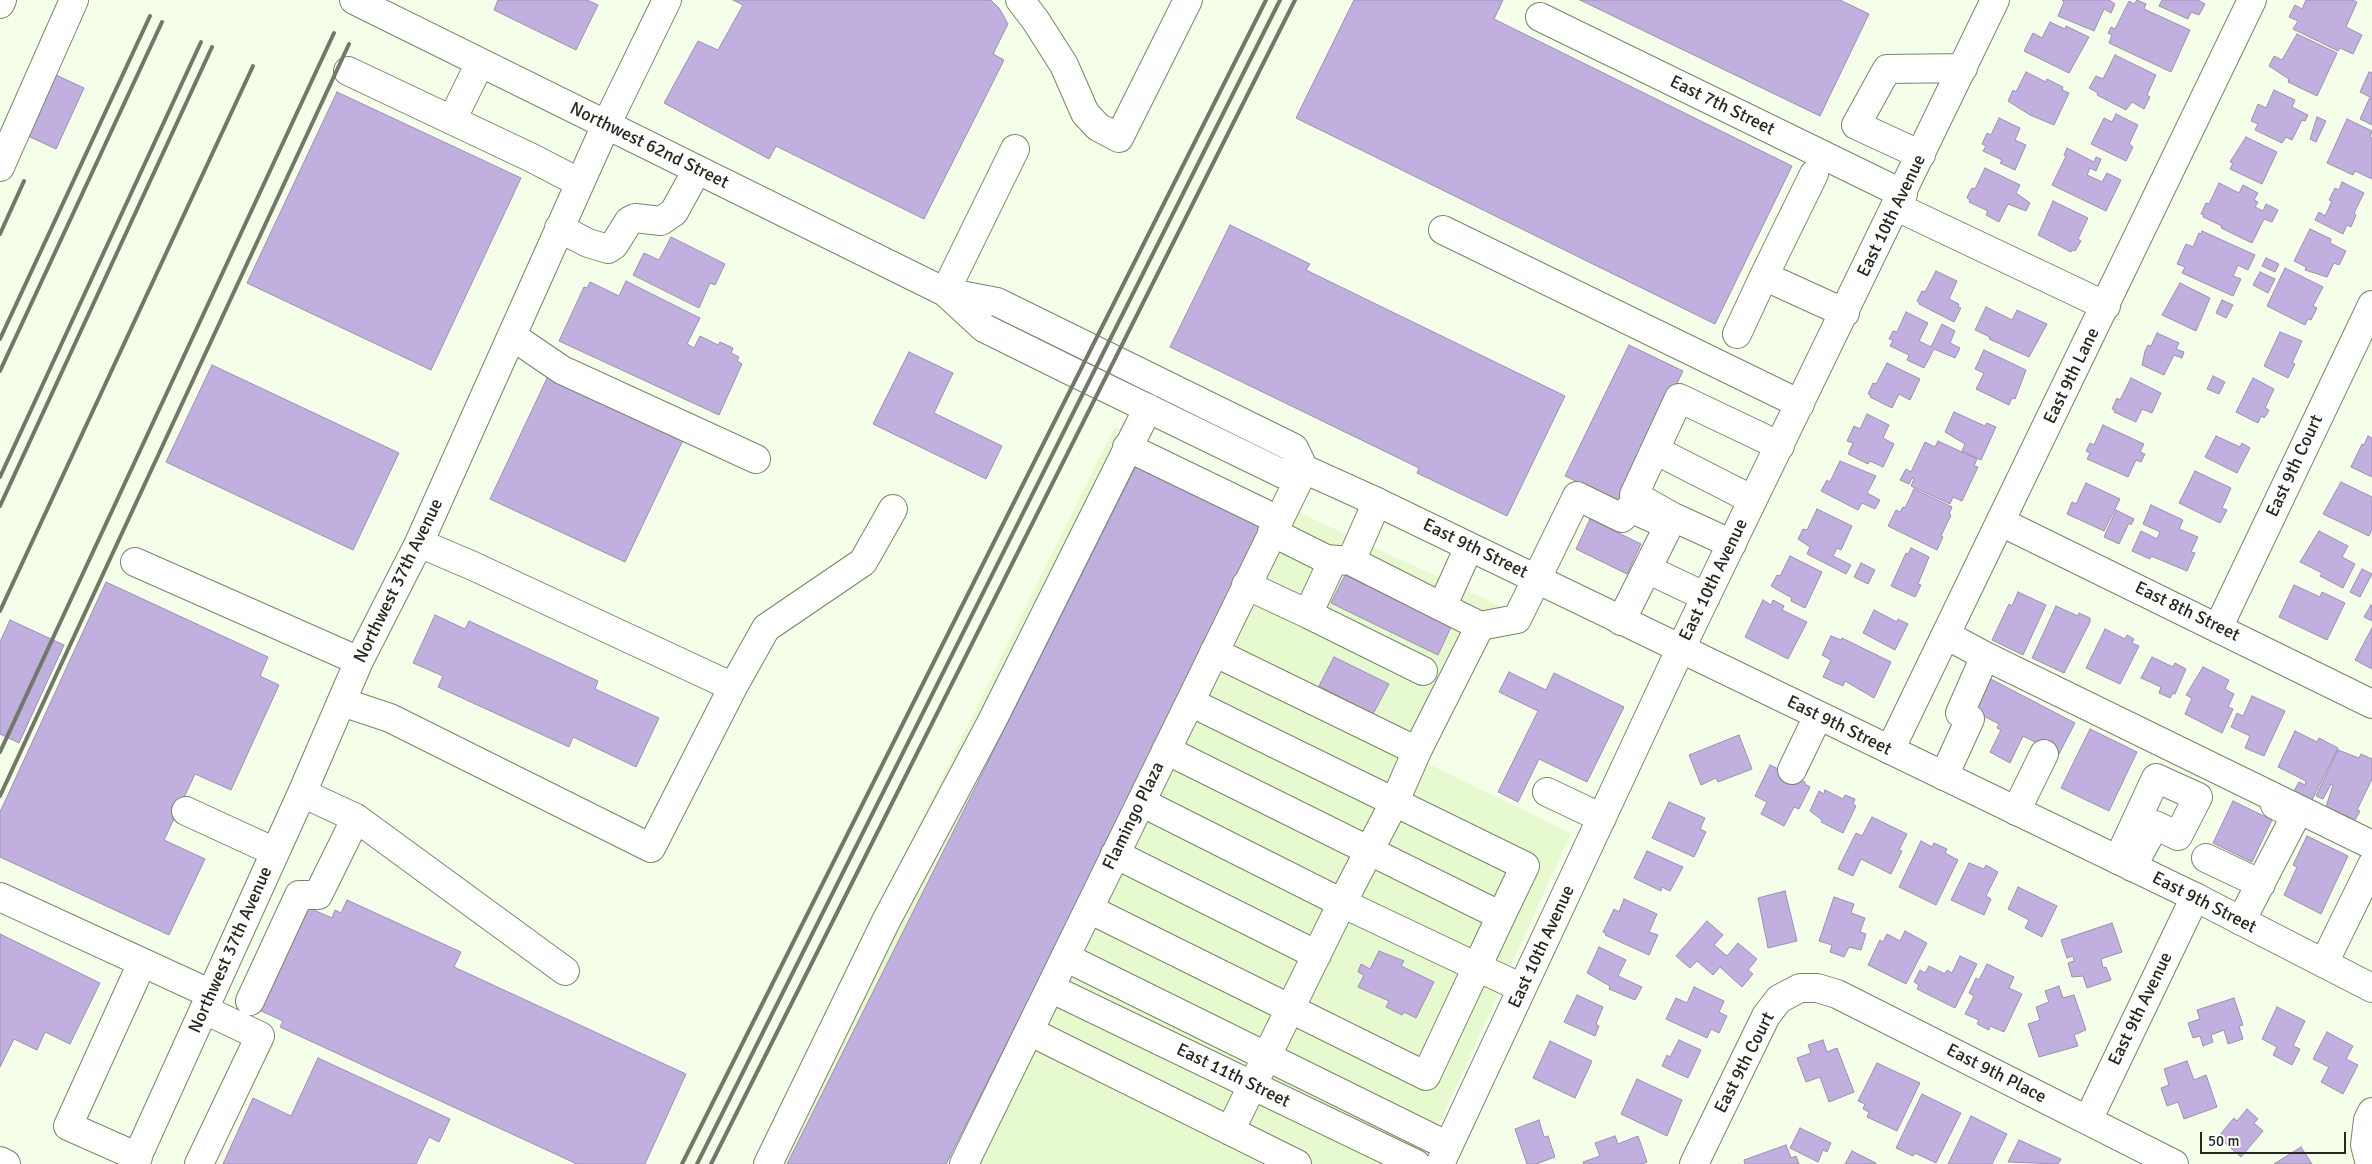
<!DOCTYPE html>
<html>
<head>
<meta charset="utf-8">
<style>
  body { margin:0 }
  #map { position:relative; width:2372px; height:1164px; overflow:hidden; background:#f4fee9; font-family:Signika,sans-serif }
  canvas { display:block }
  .scale { position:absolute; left:2200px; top:1132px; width:146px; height:22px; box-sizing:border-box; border:2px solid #23291c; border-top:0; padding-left:6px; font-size:15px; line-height:18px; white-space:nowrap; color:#23291c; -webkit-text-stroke:4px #fff; paint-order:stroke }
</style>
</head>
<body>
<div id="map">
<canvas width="2372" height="1164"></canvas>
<div class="scale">50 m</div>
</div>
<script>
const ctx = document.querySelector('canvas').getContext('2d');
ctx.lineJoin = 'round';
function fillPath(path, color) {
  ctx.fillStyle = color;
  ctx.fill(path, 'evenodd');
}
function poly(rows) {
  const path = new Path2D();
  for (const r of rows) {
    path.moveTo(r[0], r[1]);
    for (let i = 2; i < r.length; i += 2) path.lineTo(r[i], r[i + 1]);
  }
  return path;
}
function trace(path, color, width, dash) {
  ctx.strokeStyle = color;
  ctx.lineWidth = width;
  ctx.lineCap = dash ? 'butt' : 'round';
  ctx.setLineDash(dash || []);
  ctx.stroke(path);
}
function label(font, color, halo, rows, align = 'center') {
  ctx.font = font + ' Signika,sans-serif';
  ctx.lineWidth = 4;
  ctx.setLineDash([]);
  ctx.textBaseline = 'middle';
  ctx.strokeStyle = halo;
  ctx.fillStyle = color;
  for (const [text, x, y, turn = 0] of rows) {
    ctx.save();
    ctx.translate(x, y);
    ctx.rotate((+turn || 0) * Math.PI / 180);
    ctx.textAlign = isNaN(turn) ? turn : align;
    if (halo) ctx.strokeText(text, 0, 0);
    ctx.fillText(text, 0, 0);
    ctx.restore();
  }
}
fillPath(poly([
  [1115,427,1500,606,1428,764,1571,833,1421,1164,752,1164]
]), '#e6f9cf');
const building = poly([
  [498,0,587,0,598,5,576,50,494,10,498,0],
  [733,0,991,0,999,8,1008,24,993,54,1004,60,924,219,776,146,769,159,664,103,698,41,718,50,743,5,733,0],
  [1354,0,1503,0,1494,19,1792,166,1715,324,1296,118,1354,0],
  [1580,0,1840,0,1869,14,1820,116,1580,0],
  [2062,0,2109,0,2115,4,2111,13,2104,9,2094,31,2058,16,2064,2,2062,0],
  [2137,0,2146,4,2144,9,2190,30,2171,72,2109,43,2112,35,2108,33,2111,27,2115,29,2129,1,2134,4,2137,0],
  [2162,0,2198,0,2205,4,2199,15,2191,12,2188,19,2159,6,2162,0],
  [2306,0,2352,0,2357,2,2346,27,2362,35,2353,54,2340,48,2338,51,2293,29,2298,21,2289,17,2295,5,2302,9,2306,0],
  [2050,22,2065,29,2066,26,2089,37,2069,73,2024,51,2033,33,2042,38,2050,22],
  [2297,34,2337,53,2317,96,2288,82,2289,79,2269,66,2274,56,2282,60,2297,34],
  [2115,55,2156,75,2147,95,2150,97,2144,109,2132,102,2126,110,2097,95,2098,93,2089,88,2096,76,2103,79,2115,55],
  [2026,72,2046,82,2047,79,2063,87,2062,90,2069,93,2054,125,2030,115,2008,101,2013,90,2016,92,2026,72],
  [2369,72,2372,73,2372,125,2360,119,2370,97,2360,92,2369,72],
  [56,75,84,88,56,149,28,136,56,75],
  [2274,90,2295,100,2292,107,2308,115,2305,121,2302,120,2292,140,2286,137,2282,143,2255,130,2258,124,2251,121,2258,104,2266,108,2274,90],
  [337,92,521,178,431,370,247,283,337,92],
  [2116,114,2138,125,2129,144,2133,147,2126,161,2091,144,2104,118,2112,122,2116,114],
  [2317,117,2326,121,2316,142,2310,139,2317,117],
  [1999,118,2020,128,2015,140,2026,145,2015,170,2000,163,2002,160,1983,151,1986,146,1982,144,1987,133,1991,135,1999,118],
  [2347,119,2372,131,2370,137,2372,138,2372,179,2355,171,2353,175,2327,163,2347,119],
  [2246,137,2277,152,2262,184,2230,169,2233,163,2230,162,2246,137],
  [2067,148,2094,162,2096,157,2101,159,2096,171,2090,168,2087,175,2102,182,2107,173,2121,180,2106,211,2052,185,2066,156,2064,155,2067,148],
  [1985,168,2020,185,2016,193,2030,203,2026,211,2008,204,1999,222,1986,215,1988,211,1969,202,1970,200,1967,198,1969,193,1972,188,1975,189,1985,168],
  [2342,182,2364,193,2354,213,2356,215,2351,227,2347,225,2343,234,2315,220,2319,212,2325,216,2332,201,2329,200,2335,188,2339,190,2342,182],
  [2219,183,2239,193,2243,185,2258,193,2254,200,2258,202,2255,207,2263,211,2266,204,2278,210,2272,222,2264,219,2252,243,2221,228,2222,226,2203,217,2204,215,2201,214,2206,203,2209,204,2219,183],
  [2053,201,2088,218,2078,239,2081,241,2075,251,2072,250,2071,252,2038,235,2053,201],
  [1230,225,1310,264,1306,270,1565,396,1507,516,1417,473,1419,468,1170,347,1230,225],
  [2310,229,2331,239,2330,243,2346,251,2339,265,2334,263,2327,277,2305,270,2306,267,2294,261,2310,229],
  [2202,231,2255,255,2248,270,2238,265,2233,276,2241,279,2233,296,2182,273,2185,267,2177,264,2186,244,2193,247,2199,233,2201,234,2202,231],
  [671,237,725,264,715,285,710,283,699,308,633,275,644,253,659,260,671,237],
  [2266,258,2279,264,2275,272,2262,266,2266,258],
  [2285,268,2323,287,2313,306,2317,308,2311,320,2308,319,2305,325,2267,306,2285,268],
  [1936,271,1957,281,1949,299,1959,304,1958,307,1961,308,1954,322,1919,304,1920,303,1917,301,1922,291,1925,292,1936,271],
  [2260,272,2275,279,2268,293,2253,285,2260,272],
  [626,281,700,318,687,344,694,348,700,336,718,345,720,342,733,348,731,353,739,357,737,361,742,364,719,415,559,341,584,287,587,288,590,282,619,296,626,281],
  [2180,283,2210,298,2196,331,2162,315,2180,283],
  [2222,300,2233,305,2226,318,2216,313,2222,300],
  [1986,307,2012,320,2017,310,2047,324,2029,357,1989,339,1990,337,1975,330,1986,307],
  [1906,312,1928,323,1919,341,1931,347,1942,324,1955,331,1950,343,1960,348,1955,358,1934,349,1924,368,1907,360,1909,355,1890,346,1893,340,1889,339,1893,331,1897,332,1906,312],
  [2280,332,2302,341,2292,363,2295,364,2288,378,2264,366,2280,332],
  [2157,333,2179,343,2176,349,2184,352,2182,358,2174,355,2164,375,2142,365,2145,351,2148,345,2151,346,2157,333],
  [1629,345,1683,371,1620,502,1565,476,1629,345],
  [1984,350,2026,370,2015,399,2012,398,2009,405,1976,389,1984,373,1975,369,1984,350],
  [909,352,953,373,934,413,1002,446,986,479,873,424,909,352],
  [1887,363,1920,379,1910,400,1899,394,1892,408,1870,397,1871,395,1868,394,1873,383,1876,384,1887,363],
  [212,365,399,453,353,550,166,462,212,365],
  [549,374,684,438,625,562,490,499,549,374],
  [2213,376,2225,382,2219,394,2207,389,2213,376],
  [2131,378,2161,393,2152,413,2142,409,2136,422,2114,412,2115,410,2112,409,2117,398,2120,400,2131,378],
  [2253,378,2274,389,2265,408,2269,410,2267,414,2264,418,2261,416,2258,423,2236,412,2253,378],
  [1954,412,1985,426,1987,423,1996,427,1981,460,1962,451,1965,444,1945,432,1954,412],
  [1867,414,1889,425,1883,438,1894,444,1883,467,1870,461,1868,464,1848,454,1853,443,1847,441,1854,426,1860,429,1867,414],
  [2103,425,2144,444,2140,452,2145,454,2141,462,2136,460,2128,477,2087,459,2090,453,2086,451,2090,443,2094,445,2103,425],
  [2216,436,2240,447,2242,443,2250,448,2237,473,2205,457,2216,436],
  [2368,436,2372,438,2372,477,2351,467,2362,444,2364,445,2368,436],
  [1938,441,1977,459,1974,466,1978,467,1962,501,1953,497,1950,504,1911,486,1914,479,1912,478,1909,484,1900,480,1906,469,1911,472,1925,442,1935,447,1938,441],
  [1840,461,1876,476,1867,493,1880,500,1875,509,1862,503,1858,510,1821,491,1827,480,1830,482,1840,461],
  [1138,462,1262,525,1242,564,1247,566,946,1164,787,1164,1138,462],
  [2195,471,2231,488,2222,508,2227,510,2220,523,2179,503,2195,471],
  [2341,482,2372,497,2372,529,2369,536,2323,514,2341,482],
  [2086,483,2120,499,2104,531,2067,514,2072,502,2076,504,2086,483],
  [1914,489,1952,507,1949,514,1951,515,1941,536,1943,537,1937,550,1888,526,1896,510,1900,512,1903,507,1905,508,1914,489],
  [2151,505,2183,520,2179,529,2198,537,2191,552,2195,553,2187,571,2151,556,2150,559,2132,551,2141,531,2157,539,2160,532,2143,524,2151,505],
  [1817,509,1852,526,1841,550,1837,548,1833,556,1851,565,1846,574,1807,554,1810,547,1798,539,1803,529,1807,530,1817,509],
  [2116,510,2134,519,2131,525,2129,523,2119,544,2104,537,2116,510],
  [1590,519,1641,544,1627,574,1576,549,1590,519],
  [2319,531,2348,546,2342,557,2355,564,2343,588,2320,576,2322,573,2300,562,2319,531],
  [1911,548,1929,557,1918,584,1921,585,1915,597,1891,586,1906,553,1908,554,1911,548],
  [1790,556,1822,572,1805,608,1791,601,1792,598,1771,586,1777,575,1780,576,1790,556],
  [1861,563,1875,570,1868,584,1854,577,1861,563],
  [2362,569,2372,574,2360,597,2350,592,2362,569],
  [1345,575,1451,627,1438,655,1331,603,1345,575],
  [106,582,268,657,260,676,279,685,231,790,195,774,164,840,205,859,169,935,0,857,0,812,106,582],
  [2294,585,2320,597,2322,592,2345,603,2327,640,2279,617,2294,585],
  [2018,592,2046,605,2023,655,1992,640,2009,604,2012,606,2018,592],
  [1763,600,1771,605,1773,600,1784,606,1782,610,1807,622,1788,659,1745,637,1763,600],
  [2371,605,2372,606,2372,621,2364,617,2371,605],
  [2056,606,2078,616,2079,613,2090,618,2090,622,2064,673,2032,658,2056,606],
  [1874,610,1897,622,1898,619,1908,624,1895,650,1863,633,1874,610],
  [435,615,465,629,469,621,598,681,595,689,659,718,636,767,573,737,569,747,438,687,443,676,413,663,435,615],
  [10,620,64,645,19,743,0,734,0,642,10,620],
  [2372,628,2372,669,2355,660,2372,628],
  [2105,629,2125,639,2127,635,2134,639,2132,643,2139,646,2120,684,2086,668,2105,629],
  [1831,636,1841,640,1842,638,1891,662,1874,698,1845,681,1843,686,1823,677,1831,660,1822,655,1831,636],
  [1334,657,1389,684,1373,714,1319,686,1334,657],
  [2152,657,2173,667,2175,663,2186,669,2175,694,2173,693,2170,698,2159,693,2161,687,2141,678,2152,657],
  [2203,667,2229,680,2225,689,2234,694,2228,707,2233,709,2222,733,2185,714,2192,698,2186,695,2203,667],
  [1509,672,1546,690,1554,673,1624,707,1587,782,1539,759,1518,802,1498,792,1538,711,1499,692,1509,672],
  [1987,677,2075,723,2059,754,2023,736,2010,763,1990,752,2001,730,1997,728,1999,724,1970,709,1987,677],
  [2252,696,2285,711,2264,756,2245,748,2250,736,2231,727,2237,713,2243,716,2252,696],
  [2090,729,2137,752,2109,811,2061,788,2090,729],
  [2295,731,2317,742,2319,738,2338,748,2312,800,2294,791,2299,782,2305,785,2306,781,2278,767,2295,731],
  [1739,735,1752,769,1718,782,1716,778,1701,785,1689,755,1739,735],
  [2338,750,2359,758,2361,754,2372,759,2372,779,2357,810,2360,811,2355,820,2326,807,2333,785,2331,784,2323,799,2316,796,2338,750],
  [1770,765,1805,782,1805,784,1810,787,1799,809,1794,807,1784,826,1761,814,1767,802,1755,796,1770,765],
  [1825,790,1843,799,1845,795,1855,799,1853,804,1856,806,1843,833,1821,822,1822,820,1810,811,1819,791,1824,794,1825,790],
  [2233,801,2272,820,2252,862,2213,843,2233,801],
  [1669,802,1705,818,1700,829,1706,832,1694,857,1652,838,1669,802],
  [1872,817,1907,834,1899,850,1902,851,1891,874,1861,859,1853,876,1838,869,1856,833,1862,836,1872,817],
  [2307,836,2348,856,2321,914,2284,895,2297,867,2293,865,2307,836],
  [1921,841,1932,847,1934,843,1947,849,1945,853,1958,860,1936,905,1899,887,1921,841],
  [1647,851,1683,867,1670,891,1662,887,1661,891,1634,878,1647,851],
  [1969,863,1984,869,1986,865,1998,872,1986,896,1991,899,1984,915,1951,900,1969,863],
  [2018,887,2057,906,2042,937,2025,928,2029,920,2008,909,2018,887],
  [1785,891,1797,941,1768,948,1758,898,1785,891],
  [1834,897,1854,904,1851,913,1865,918,1860,932,1866,934,1861,950,1849,947,1844,957,1830,952,1832,945,1819,941,1834,897],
  [1624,899,1657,914,1649,932,1658,935,1649,955,1605,935,1606,933,1603,932,1614,909,1619,912,1624,899],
  [347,900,461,952,454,967,686,1074,645,1164,577,1164,280,1027,283,1021,259,1010,307,907,332,918,335,910,341,913,347,900],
  [1707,921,1723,935,1714,945,1727,956,1738,943,1757,959,1748,970,1753,974,1742,987,1720,967,1713,975,1697,961,1690,968,1676,956,1707,921],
  [2112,923,2122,952,2101,959,2103,968,2106,967,2111,980,2087,988,2083,976,2072,977,2068,963,2074,961,2073,956,2067,958,2061,940,2112,923],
  [1905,931,1927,943,1906,984,1868,965,1880,940,1883,942,1887,934,1900,941,1905,931],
  [0,934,100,983,70,1044,45,1032,37,1050,14,1039,0,1067,0,934],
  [1599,947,1626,960,1618,976,1642,987,1635,1000,1609,989,1610,986,1587,973,1599,947],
  [1379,951,1404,961,1401,966,1434,982,1416,1018,1404,1012,1402,1015,1386,1007,1389,1001,1358,987,1364,975,1358,972,1361,964,1370,969,1379,951],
  [1960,956,1977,964,1955,1008,1917,989,1919,985,1914,982,1920,970,1925,973,1929,966,1945,974,1947,970,1952,973,1960,956],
  [1987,964,2014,977,2009,988,2022,994,2004,1032,1990,1026,1989,1030,1977,1024,1979,1020,1965,1014,1974,996,1969,993,1976,978,1979,980,1987,964],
  [2059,986,2063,998,2074,995,2086,1030,2074,1035,2078,1046,2039,1057,2028,1024,2040,1020,2036,1007,2049,1002,2045,991,2059,986],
  [1694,987,1724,1001,1719,1012,1727,1016,1719,1033,1711,1029,1707,1038,1666,1019,1676,998,1687,1003,1694,987],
  [1577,995,1603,1007,1596,1024,1599,1026,1595,1036,1564,1022,1577,995],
  [2234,998,2243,1025,2239,1026,2243,1039,2228,1044,2224,1030,2211,1035,2213,1042,2203,1046,2200,1036,2193,1038,2188,1023,2200,1019,2197,1010,2234,998],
  [2277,1007,2305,1021,2293,1046,2300,1049,2292,1065,2273,1055,2277,1047,2262,1039,2277,1007],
  [2327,1032,2353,1046,2346,1059,2358,1065,2343,1094,2321,1082,2329,1067,2313,1059,2327,1032],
  [1679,1040,1701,1050,1688,1078,1662,1066,1667,1055,1670,1057,1679,1040],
  [1823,1040,1827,1052,1837,1048,1854,1092,1829,1102,1820,1077,1806,1082,1797,1058,1811,1053,1808,1045,1823,1040],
  [1550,1041,1592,1061,1575,1098,1533,1078,1550,1041],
  [318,1058,450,1119,439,1142,429,1137,416,1164,223,1164,253,1098,291,1116,318,1058],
  [2187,1061,2194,1080,2206,1075,2217,1107,2184,1119,2178,1102,2167,1106,2161,1088,2169,1085,2164,1069,2187,1061],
  [1877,1063,1920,1083,1897,1131,1867,1117,1869,1112,1863,1109,1865,1104,1858,1101,1877,1063],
  [1637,1079,1682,1100,1667,1136,1621,1114,1637,1079],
  [1922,1094,1961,1113,1936,1163,1915,1153,1913,1156,1896,1148,1922,1094],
  [2247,1109,2258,1119,2254,1123,2263,1131,2241,1157,2218,1137,2234,1118,2237,1121,2247,1109],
  [1971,1116,2007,1134,1992,1164,1948,1164,1971,1116],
  [1539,1120,1544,1137,1548,1136,1555,1157,1536,1164,1527,1164,1515,1129,1539,1120],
  [1800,1128,1831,1143,1827,1152,1823,1150,1818,1162,1790,1148,1800,1128],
  [1615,1136,1618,1144,1638,1136,1647,1162,1642,1164,1584,1164,1583,1162,1600,1156,1595,1143,1615,1136],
  [2019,1140,2061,1159,2058,1164,2008,1162,2019,1140],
  [1786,1145,1791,1158,1796,1156,1799,1164,1745,1164,1744,1160,1786,1145],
  [2301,1147,2312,1164,2274,1164,2301,1147],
  [1852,1151,1876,1163,1876,1164,1845,1164,1852,1151]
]);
fillPath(building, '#c1b0df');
trace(building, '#9c90b1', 1);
const minor = poly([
  [1020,0,1036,21,1064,65,1085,113,1098,127,1119,138,1188,0],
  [0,4,2,0],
  [1540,17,1903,194],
  [348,71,532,158,580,183],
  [452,120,480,63],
  [1921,155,1856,125,1887,69,1963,68],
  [0,167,74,0],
  [1814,174,1764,276,1845,313],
  [1897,207,2106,306],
  [559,228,588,243,608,249,614,245,629,221,635,218,661,221,674,212,697,170],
  [1443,230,1800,404],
  [945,292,1015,149],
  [1737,334,1764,276],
  [512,336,562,370,756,459],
  [1127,447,1278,520],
  [1655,450,1753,500],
  [1377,502,1351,561,1442,607,1469,547],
  [1673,517,1732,544],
  [2001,522,2372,704],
  [1272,532,1326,559,1351,561],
  [135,562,359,661],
  [1246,585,1308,614,1333,560],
  [1706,597,1647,569,1673,517,1634,495,1679,398,1780,446],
  [1308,614,1423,671],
  [1621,621,1647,569],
  [1480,626,1517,619,1577,496,1622,518,1630,508,1659,521],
  [2218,628,2372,305],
  [1214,652,1417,751],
  [1985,656,2372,845],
  [733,687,766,628,863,562,893,509],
  [342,702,390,718,651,848,733,687,473,566,419,543],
  [1190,702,1525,866,1501,916],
  [1166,750,1501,916,1477,967,1522,988],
  [1890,750,2252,0],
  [1792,770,1818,716],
  [1944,776,1970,719,1960,713,1985,656,1946,635],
  [1547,792,1602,818],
  [186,811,275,852],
  [2016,811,2044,754],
  [356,818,565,971],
  [1115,854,1317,955],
  [2206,858,2261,884],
  [2118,860,2156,778,2198,797,2178,836,2155,825,2132,867],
  [0,897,211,994],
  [1089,909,1426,1076,1477,967,1342,903,1141,802],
  [2241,921,2296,815,2275,805],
  [1065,957,1448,1146],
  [2324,963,2372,865],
  [1050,988,1416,1164],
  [250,1001,299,895,318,895,356,818,302,793],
  [1029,1031,1297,1164],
  [2088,1120,2195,897],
  [1230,1131,1342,903,1395,801,1417,751,1480,626,1442,607],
  [138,1157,68,1126,142,963],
  [0,1161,6,1164],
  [134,1164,302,793,359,661,419,543,606,125,667,0],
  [199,1164,260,1036,205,1010],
  [768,1164,886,921,991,723,1148,408],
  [964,1164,1304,469],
  [1440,1164,1680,650,1995,0],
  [1694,1164,1766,1016,1779,999,1800,988,1817,988,1837,994,2174,1164],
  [2370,1164,2365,1145,2368,1120,2372,1112]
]);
const major = poly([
  [354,0,945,292,984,328,1071,371,1283,474,1304,469,1377,502,2195,897,2372,988],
  [945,292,997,302,1294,448,1304,469]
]);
trace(minor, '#788667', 30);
trace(major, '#788667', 30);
trace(minor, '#fff', 28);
trace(major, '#fff', 28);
trace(poly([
  [0,234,24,181],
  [0,339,150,16],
  [0,371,162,22],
  [0,477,201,42],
  [0,506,212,47],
  [0,611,253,66],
  [0,752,334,33],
  [0,796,349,44],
  [682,1164,1266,0],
  [697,1164,1280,0],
  [711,1164,1295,0]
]), '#717868', 4);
label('18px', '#23291c', '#fff', [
  ["East 7th Street",1722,106,26],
  ["Northwest 62nd Street",649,146,26],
  ["East 10th Avenue",1892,216,-64],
  ["East 9th Lane",2072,376,-64],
  ["East 9th Court",2295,466,-65],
  ["East 9th Street",1475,549,26],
  ["East 10th Avenue",1714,580,-64],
  ["Northwest 37th Avenue",399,581,-64],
  ["East 8th Street",2187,612,26],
  ["East 9th Street",1839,726,26],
  ["Flamingo Plaza",1134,816,-64],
  ["East 9th Street",2204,903,27],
  ["East 10th Avenue",1542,947,-65],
  ["Northwest 37th Avenue",231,950,-66],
  ["East 9th Avenue",2141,1009,-64],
  ["East 9th Court",1745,1063,-63],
  ["East 9th Place",1996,1074,27],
  ["East 11th Street",1233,1076,26]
]);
</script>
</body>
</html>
